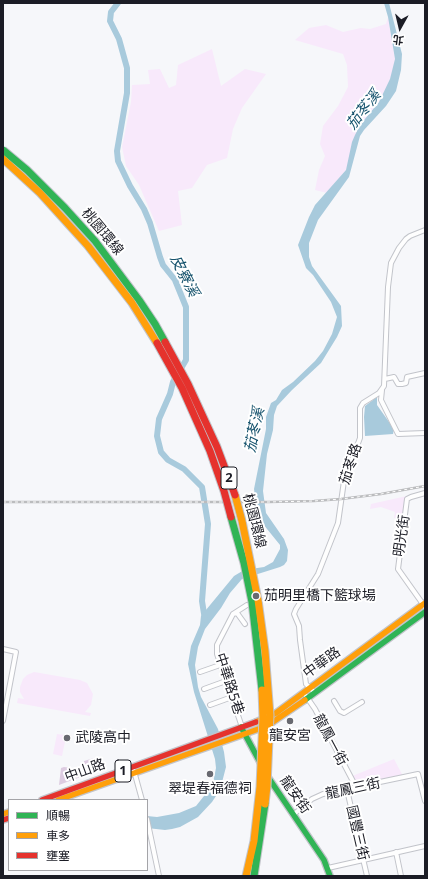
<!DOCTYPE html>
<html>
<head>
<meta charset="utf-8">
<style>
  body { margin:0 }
  #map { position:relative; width:428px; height:879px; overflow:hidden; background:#f6f7fa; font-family:"Noto Sans","Noto Sans TC",sans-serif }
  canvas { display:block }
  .frame { position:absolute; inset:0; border:4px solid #1b1c25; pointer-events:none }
  .legend { position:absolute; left:8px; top:799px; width:140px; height:72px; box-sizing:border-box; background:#fff; border:1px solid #a4a4a8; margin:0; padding:5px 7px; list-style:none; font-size:12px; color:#1b1c25 }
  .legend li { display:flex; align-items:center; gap:8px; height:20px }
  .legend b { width:20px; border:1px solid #a4a4a8 }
  .north { position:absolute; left:380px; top:8px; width:40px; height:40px; -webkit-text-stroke:3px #fff; paint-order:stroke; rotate:188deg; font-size:11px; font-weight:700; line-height:16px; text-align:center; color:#1b1c25 }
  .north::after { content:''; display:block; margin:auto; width:14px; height:18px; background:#1b1c25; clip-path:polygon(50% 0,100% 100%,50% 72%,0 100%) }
</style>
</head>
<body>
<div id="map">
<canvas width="428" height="879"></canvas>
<div class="frame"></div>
<ul class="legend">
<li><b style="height:5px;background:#30b455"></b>順暢</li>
<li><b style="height:5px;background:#ff9f0a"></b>車多</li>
<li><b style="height:5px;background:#e5322d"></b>壅塞</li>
</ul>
<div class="north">北</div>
</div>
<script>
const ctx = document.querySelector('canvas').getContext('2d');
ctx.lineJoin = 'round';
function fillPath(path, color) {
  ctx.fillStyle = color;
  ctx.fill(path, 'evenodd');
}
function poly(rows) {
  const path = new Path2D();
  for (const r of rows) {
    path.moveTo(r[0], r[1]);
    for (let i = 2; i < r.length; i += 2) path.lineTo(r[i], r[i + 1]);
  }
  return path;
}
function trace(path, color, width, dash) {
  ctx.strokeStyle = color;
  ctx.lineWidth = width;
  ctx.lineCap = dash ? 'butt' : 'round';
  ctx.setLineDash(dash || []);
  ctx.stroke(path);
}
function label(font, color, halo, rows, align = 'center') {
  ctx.font = font + ' "Noto Sans","Noto Sans TC",sans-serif';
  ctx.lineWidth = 4;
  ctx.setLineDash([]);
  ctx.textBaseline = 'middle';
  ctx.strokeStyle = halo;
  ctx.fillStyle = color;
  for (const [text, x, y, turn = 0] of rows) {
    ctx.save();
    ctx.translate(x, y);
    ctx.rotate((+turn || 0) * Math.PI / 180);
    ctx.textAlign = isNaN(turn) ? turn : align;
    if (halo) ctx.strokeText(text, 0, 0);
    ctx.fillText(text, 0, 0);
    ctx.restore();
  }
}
fillPath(poly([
  [388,17,395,59,394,69,387,87,379,102,367,116,346,170,327,193,315,190,319,170,325,156,320,144,323,126,338,106,348,87,347,65,343,54,295,40,309,28,326,25,343,32,361,28,370,29,386,24],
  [212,49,221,86,245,69,266,74,242,108,233,129,227,158,207,165,192,188,178,191,182,225,159,231,139,185,126,166,122,147,131,102,132,85,150,84,148,70,160,69,169,88,176,85,178,65],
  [407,496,404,518,394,518,395,512,381,507,370,509,371,504],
  [34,672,80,680,87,683,93,694,91,705,85,712,91,713,90,716,17,703,18,698,24,699,20,692,20,687,23,679,27,675],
  [57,734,65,735,66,737,62,756,53,754],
  [394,759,404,778,356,787,350,777]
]), '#f8e9fb');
fillPath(poly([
  [94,758,99,770,59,785,61,768,64,767,79,769,83,767,84,761]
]), '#ddcce1');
fillPath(poly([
  [384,3,389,3,402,54,401,70,396,91,386,106,364,130,360,136,349,177,318,220,309,243,309,257,312,266,341,306,342,326,337,337,321,363,292,390,277,406,274,415,273,430,267,454,263,491,266,513,284,539,288,550,287,561,284,565,280,567,242,579,230,593,221,608,205,629,198,647,195,665,198,687,201,697,218,729,224,752,226,767,220,790,212,802,198,817,180,827,172,829,165,830,147,828,147,816,157,817,179,813,196,806,212,786,214,778,216,768,215,759,194,692,188,664,191,646,200,625,201,616,234,576,244,570,264,567,273,562,280,549,280,545,263,524,257,512,254,489,266,429,266,417,271,403,276,400,282,390,293,382,315,361,323,351,332,334,337,317,331,302,313,275,306,268,298,245,309,217,315,205,346,170,352,142,355,135,360,125,379,102,390,79,395,59,388,17],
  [377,397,377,405,394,429,393,434,365,436,364,417,365,406]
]), '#a8cadc');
trace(poly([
  [118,3,111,12,110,21,119,39,127,68,127,93,117,151,118,161,130,186,144,209,150,223,160,257,163,265,175,280,186,307,186,360,173,382,170,394,159,419,157,436,161,452,168,460,184,469,202,487,208,524,202,601,205,620]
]), '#a8cadc', 6);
const street = poly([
  [385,379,394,377,398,384,402,384,406,383,407,377,425,373],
  [382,390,381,400,398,434,425,433],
  [425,493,411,497,407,499,398,569,425,607],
  [233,614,247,605],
  [3,649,16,652,3,721],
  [200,672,220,665],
  [204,689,226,681],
  [315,693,306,684,300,640,299,626,294,614,296,609,318,574,338,523,344,481,360,438,360,408,363,403,379,393,384,386,388,287,391,263,399,248,406,239,410,236,425,230],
  [306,696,315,709,356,787],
  [334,701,340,711,344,713,362,702],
  [210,705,232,697],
  [242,727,217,654,217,645,233,614,237,613,245,624],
  [134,771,142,800],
  [347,790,367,876],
  [293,815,312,799,323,794,347,790,356,787,418,774,425,801],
  [147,819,159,876],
  [396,852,401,876],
  [328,868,425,846]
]);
const fast = poly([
  [305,700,425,612],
  [241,727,261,764],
  [268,777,324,860,330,876]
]);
const slow = poly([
  [256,722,276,713,425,603],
  [58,800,267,726,305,700],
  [3,814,9,812]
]);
const jam = poly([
  [42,800,256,722],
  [3,820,9,818]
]);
trace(street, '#c2c4ca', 6);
trace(fast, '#c2c4ca', 8);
trace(slow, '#c2c4ca', 8);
trace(jam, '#c2c4ca', 8);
trace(street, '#fefefe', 4);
trace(fast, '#30b455', 5.5);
trace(slow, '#ff9f0a', 5.5);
trace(jam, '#e5322d', 5.5);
const rail = poly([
  [3,502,268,502,314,501,341,499,381,494,425,486]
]);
trace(rail, '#bbbcbe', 2.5);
trace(rail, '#fff', 1, [3]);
const fastBridge = poly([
  [3,150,27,170,65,208,95,241,139,300,155,324,165,342],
  [231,517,244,563,252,602,262,690],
  [254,876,265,804]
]);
const slowBridge = poly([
  [3,159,40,193,88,246,132,303,157,343],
  [235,495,242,521,258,600,265,651,270,715,267,786,265,804],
  [246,876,254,841,260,787,263,717,262,690]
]);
const jamBridge = poly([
  [165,342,188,384,217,447,235,495],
  [157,343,182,388,210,451,224,491,231,517]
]);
trace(fastBridge, '#c2c4ca', 9, []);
trace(slowBridge, '#c2c4ca', 9, []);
trace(jamBridge, '#c2c4ca', 9, []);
trace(fastBridge, '#30b455', 7);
trace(slowBridge, '#ff9f0a', 7);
trace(jamBridge, '#e5322d', 7);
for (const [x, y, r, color] of [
  [256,596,4,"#686970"],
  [290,721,4,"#686970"],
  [67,738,4,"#686970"],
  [210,774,4,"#686970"]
]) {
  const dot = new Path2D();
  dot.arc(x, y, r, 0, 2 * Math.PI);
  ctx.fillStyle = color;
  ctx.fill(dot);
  trace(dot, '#fff', 1.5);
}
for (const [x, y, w] of [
  [229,478,16],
  [123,771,16]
]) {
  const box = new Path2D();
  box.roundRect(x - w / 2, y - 11, w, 22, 3);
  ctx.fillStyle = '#fff';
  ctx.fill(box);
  trace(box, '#1b1c25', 1);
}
label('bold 13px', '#1b1c25', null, [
  ["2",229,478],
  ["1",123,771]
]);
label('14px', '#1b1c25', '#fff', [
  ["桃園環線",102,232,50],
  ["茄苳路",351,464,-72],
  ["桃園環線",254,521,76],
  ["明光街",402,536,-82],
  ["中華路",322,663,-36],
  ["中華路5巷",229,684,72],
  ["龍鳳一街",330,740,62],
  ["中山路",85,771,-20],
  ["龍鳳三街",353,789,-12],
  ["龍安街",295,795,55],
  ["國豐三街",357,833,77]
]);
label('14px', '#1b1c25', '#fff', [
  ["茄明里橋下籃球場",264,596],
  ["龍安宮",290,736,"center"],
  ["武陵高中",75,738],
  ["翠堤春福德祠",210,789,"center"]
], 'left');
label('italic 15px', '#16536d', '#fff', [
  ["茄苳溪",364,110,-52],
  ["皮寮溪",184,276,63],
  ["茄苳溪",255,430,-78]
]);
</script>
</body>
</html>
